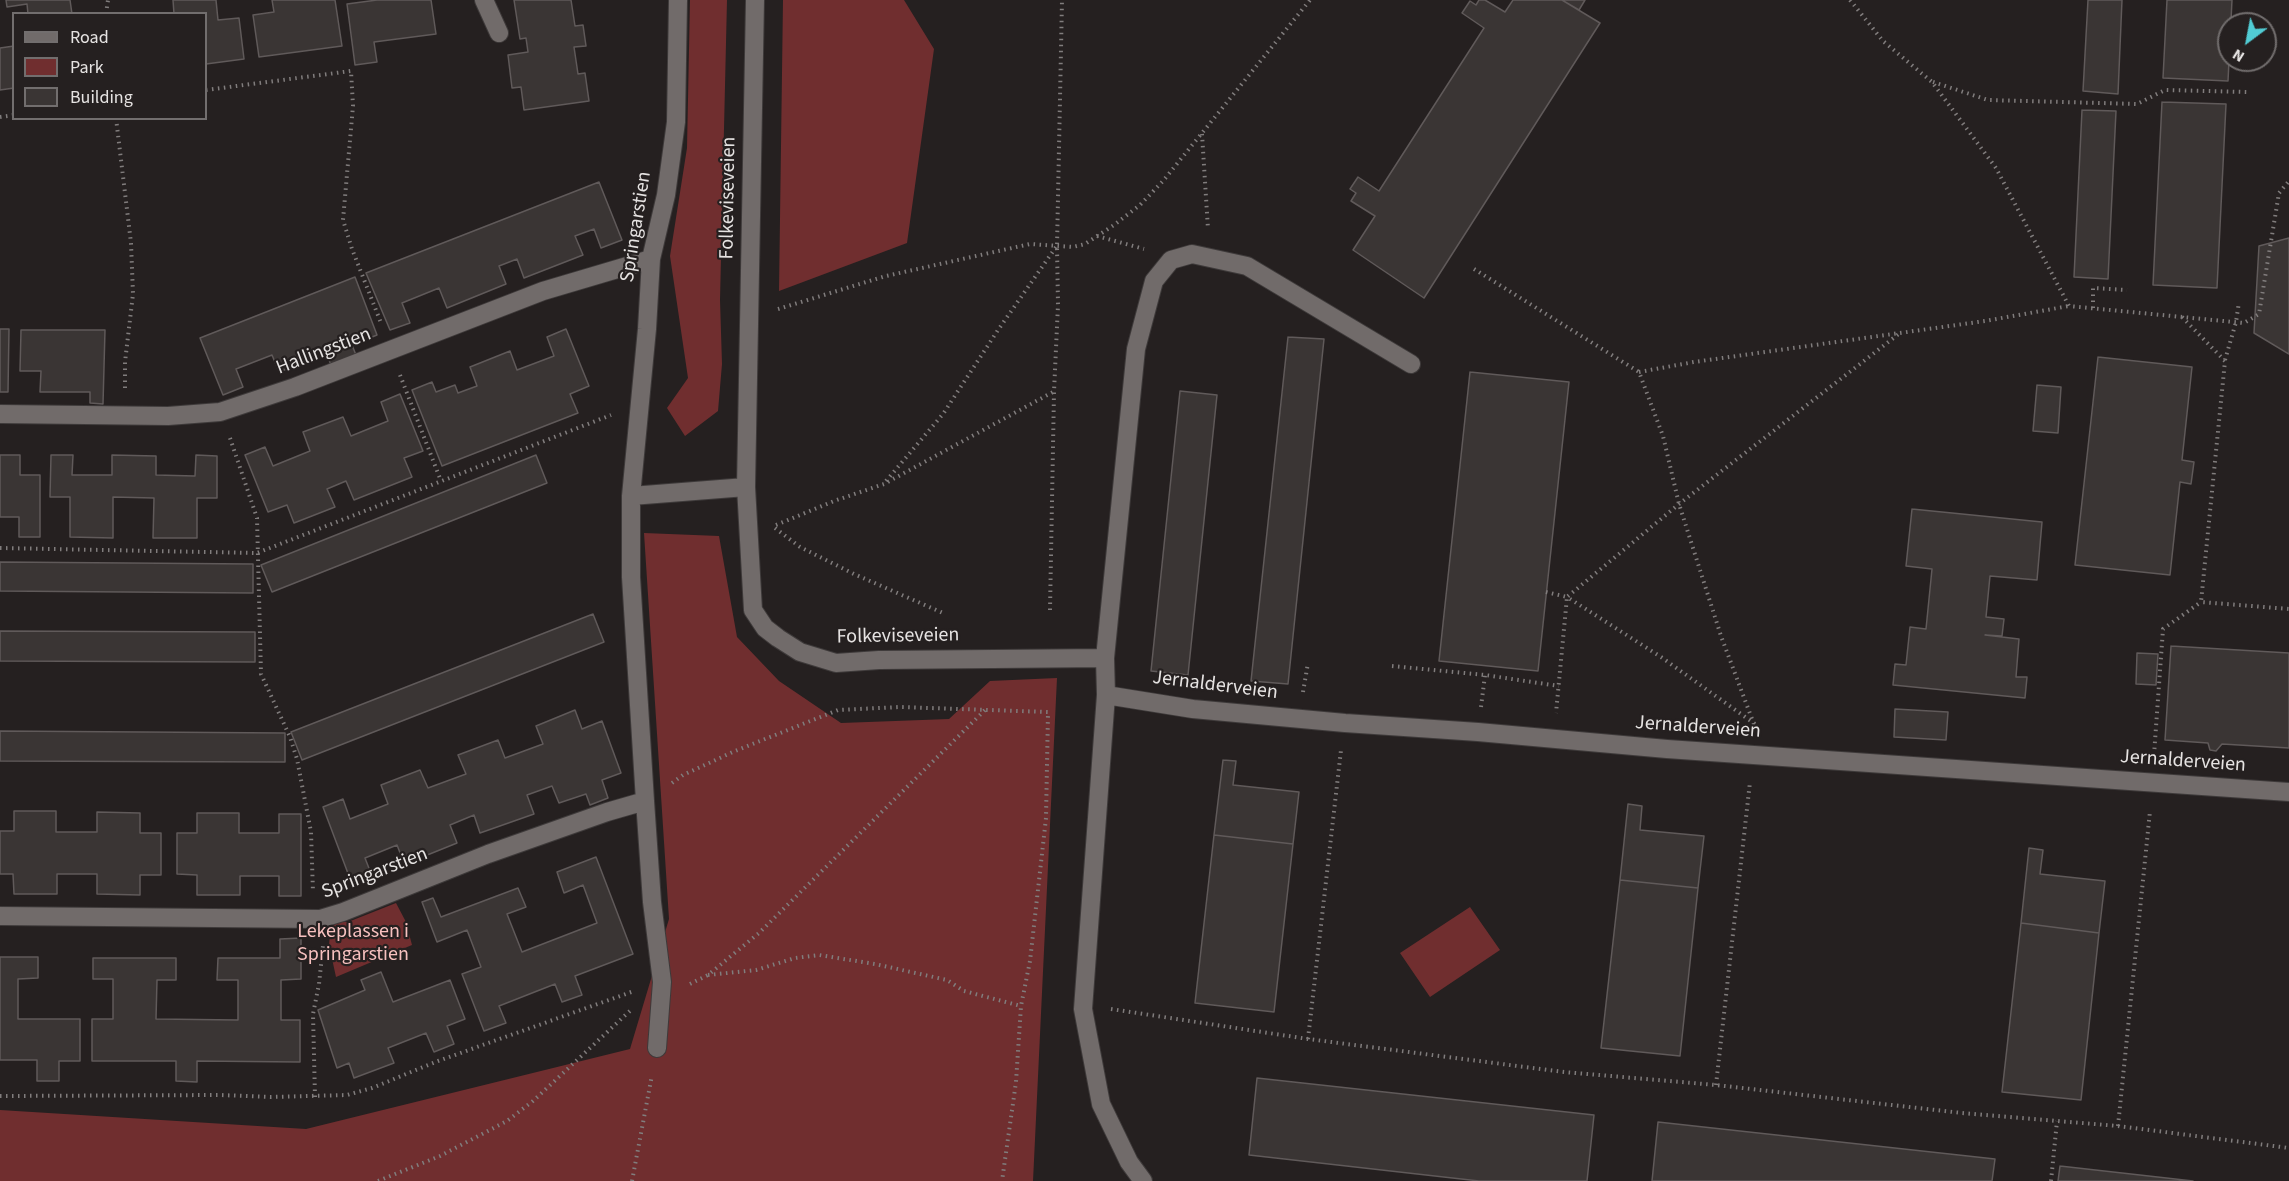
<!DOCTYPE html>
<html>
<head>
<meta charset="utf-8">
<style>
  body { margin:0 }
  #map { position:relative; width:2289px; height:1181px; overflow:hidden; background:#252020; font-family:"Source Sans 3",sans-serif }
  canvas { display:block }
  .legend { position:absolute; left:12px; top:12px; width:195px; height:108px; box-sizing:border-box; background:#252020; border:2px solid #726e6e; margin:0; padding:8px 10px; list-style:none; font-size:18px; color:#e6e3e2 }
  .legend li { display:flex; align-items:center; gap:12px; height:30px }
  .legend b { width:30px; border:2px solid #726e6e }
  .north { position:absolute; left:2217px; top:12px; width:60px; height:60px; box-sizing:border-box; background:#252020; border:2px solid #726e6e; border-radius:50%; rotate:212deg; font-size:16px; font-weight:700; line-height:24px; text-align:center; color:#e6e3e2 }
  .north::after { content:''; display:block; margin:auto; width:21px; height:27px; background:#51ccd4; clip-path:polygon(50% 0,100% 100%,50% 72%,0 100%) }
</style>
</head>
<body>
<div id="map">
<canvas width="2289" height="1181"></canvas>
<ul class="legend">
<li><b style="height:8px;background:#716b6a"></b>Road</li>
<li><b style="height:16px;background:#702e2f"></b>Park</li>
<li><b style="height:16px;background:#3a3534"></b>Building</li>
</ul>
<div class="north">N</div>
</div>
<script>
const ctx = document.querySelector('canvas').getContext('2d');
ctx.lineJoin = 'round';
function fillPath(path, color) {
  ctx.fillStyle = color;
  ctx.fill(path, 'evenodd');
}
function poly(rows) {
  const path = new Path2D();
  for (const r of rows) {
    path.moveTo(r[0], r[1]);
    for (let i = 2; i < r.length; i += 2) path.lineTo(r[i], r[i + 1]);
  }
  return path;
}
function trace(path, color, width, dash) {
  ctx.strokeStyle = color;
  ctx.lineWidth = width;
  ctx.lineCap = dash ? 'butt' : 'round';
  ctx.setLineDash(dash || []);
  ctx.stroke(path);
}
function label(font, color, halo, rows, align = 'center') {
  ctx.font = font + ' "Source Sans 3",sans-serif';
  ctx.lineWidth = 4.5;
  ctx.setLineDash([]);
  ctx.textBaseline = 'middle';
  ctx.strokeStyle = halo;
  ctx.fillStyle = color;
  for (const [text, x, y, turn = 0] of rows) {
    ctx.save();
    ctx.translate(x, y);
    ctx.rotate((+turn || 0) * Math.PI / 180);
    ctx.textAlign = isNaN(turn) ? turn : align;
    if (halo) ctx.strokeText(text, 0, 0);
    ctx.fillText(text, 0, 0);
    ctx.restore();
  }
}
fillPath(poly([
  [690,0,727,0,720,300,722,364,718,411,685,436,667,408,688,378,670,256,687,148],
  [783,0,904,0,934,49,907,243,779,291],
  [644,533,719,536,737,637,779,681,841,723,949,719,990,681,1057,678,1033,1181,0,1181,0,1110,306,1129,630,1049,669,919],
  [396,903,406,922,412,945,336,977,329,945,331,922,348,922],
  [1470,907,1500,950,1430,997,1400,953]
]), '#702e2f');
const building = poly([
  [6,0,70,0,72,14,28,14,27,4,7,7,6,0],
  [173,0,216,0,218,20,239,18,244,59,206,64,206,14,174,14,173,0],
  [272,0,335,0,342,46,259,57,253,15,274,12,272,0],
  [377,0,431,0,436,34,374,42,377,62,355,65,347,4,377,0],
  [514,0,571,0,575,26,583,25,586,46,574,47,578,74,585,73,589,101,524,110,521,87,512,88,508,55,528,52,526,38,520,39,514,0],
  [1479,0,1485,0,1505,12,1513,0,1562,0,1600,23,1424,298,1353,250,1375,216,1351,201,1356,193,1350,189,1358,177,1379,191,1484,28,1462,13,1470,1,1476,5,1479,0],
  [1562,0,1585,0,1579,10,1562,0],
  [2088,0,2122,0,2118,94,2083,91,2088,0],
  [2167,0,2232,0,2228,81,2163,78,2167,0],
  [14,46,14,88,0,90,0,48,14,46],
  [2162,102,2226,104,2217,288,2153,285,2162,102],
  [2082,110,2116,111,2108,279,2074,277,2082,110],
  [599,182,622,240,601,248,594,229,575,236,583,255,524,278,517,259,499,266,506,284,447,308,439,288,402,303,410,323,390,330,366,273,599,182],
  [2289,238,2289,354,2254,333,2259,246,2289,238],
  [355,277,377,335,352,345,356,355,331,365,327,355,321,358,320,356,279,372,272,355,236,369,243,387,223,395,200,338,355,277],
  [0,329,9,329,8,392,0,392,0,329],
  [566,329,589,386,570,394,578,413,442,466,412,390,432,382,436,392,455,385,458,393,477,386,470,367,510,351,517,370,554,356,547,337,566,329],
  [21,330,105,330,103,404,90,403,90,392,40,392,41,371,20,371,21,330],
  [1288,337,1324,339,1288,684,1251,681,1288,337],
  [2098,357,2192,367,2182,460,2194,462,2191,484,2180,482,2170,575,2075,565,2098,357],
  [1470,372,1569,382,1538,671,1439,661,1470,372],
  [2037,385,2061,387,2058,433,2033,431,2037,385],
  [1180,391,1217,395,1188,675,1151,671,1180,391],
  [400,394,423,451,404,458,412,477,354,500,346,481,327,489,335,507,294,523,287,505,268,512,245,455,265,447,273,466,310,451,303,432,343,417,351,436,388,421,381,402,400,394],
  [0,455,20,455,20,475,40,475,40,537,19,537,19,517,0,517,0,455],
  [51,455,73,455,72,475,112,475,112,455,156,456,156,475,195,476,196,455,217,456,217,498,197,498,197,538,153,538,154,498,113,497,113,538,70,537,70,497,50,497,51,455],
  [536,455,547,483,272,592,261,565,536,455],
  [1912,509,2042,522,2037,580,1990,576,1986,617,2004,619,2002,636,1985,635,2019,639,2016,677,2027,677,2025,698,1893,685,1895,664,1906,665,1910,627,1926,629,1932,569,1906,566,1912,509],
  [0,562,253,564,253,593,0,591,0,562],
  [593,614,604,642,302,760,291,732,593,614],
  [0,631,255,632,255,662,0,661,0,631],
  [2171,646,2289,653,2289,748,2222,744,2216,751,2210,750,2208,743,2165,740,2171,646],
  [2137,653,2158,654,2156,685,2136,684,2137,653],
  [1895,709,1948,712,1946,740,1894,737,1895,709],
  [575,710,582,729,602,721,621,773,602,780,608,798,590,805,586,794,559,803,552,786,527,795,534,814,480,833,474,815,450,825,457,843,410,862,410,860,404,863,397,845,365,858,372,876,352,884,323,807,343,799,350,819,388,804,381,785,420,770,428,788,466,774,458,755,498,740,505,758,543,744,536,726,575,710],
  [0,731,285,733,285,762,0,761,0,731],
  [1223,760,1236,761,1233,785,1299,792,1293,844,1214,835,1223,760],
  [1628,804,1642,806,1640,830,1704,836,1698,888,1620,880,1628,804],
  [14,811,56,811,56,832,97,832,97,812,140,813,140,833,161,833,161,875,140,875,140,895,97,894,97,874,57,874,57,894,14,894,13,874,0,874,0,831,14,831,14,811],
  [197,813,239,813,239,833,279,833,279,814,301,814,301,896,279,896,279,876,240,876,240,895,197,895,197,875,177,874,177,833,197,833,197,813],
  [1214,835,1293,844,1274,1012,1195,1003,1214,835],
  [2029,848,2043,850,2040,874,2105,881,2099,933,2021,923,2029,848],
  [596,857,633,954,575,976,582,995,562,1002,555,984,499,1006,506,1023,484,1031,462,974,481,967,467,930,437,942,422,902,433,898,441,917,518,888,526,907,507,914,522,952,597,923,583,885,564,893,557,872,596,857],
  [1620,880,1698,888,1680,1056,1601,1048,1620,880],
  [2021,923,2099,933,2081,1100,2002,1092,2021,923],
  [301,938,301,979,281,980,281,1020,300,1020,300,1062,197,1061,197,1082,176,1081,176,1061,92,1061,92,1019,113,1019,113,979,93,979,93,958,176,958,176,980,157,980,156,1019,238,1020,238,980,217,980,218,958,280,958,280,939,301,938],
  [0,957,38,957,38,978,18,979,18,1019,80,1019,80,1061,59,1061,59,1081,37,1081,37,1060,0,1060,0,957],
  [381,972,393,1002,450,980,465,1019,447,1026,454,1044,434,1052,426,1033,388,1048,394,1063,354,1078,349,1063,337,1068,318,1010,365,990,361,980,381,972],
  [1257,1078,1594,1115,1587,1181,1479,1181,1249,1155,1257,1078],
  [1658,1122,1995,1159,1992,1181,1652,1181,1658,1122],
  [2060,1166,2193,1181,2058,1181,2060,1166]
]);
fillPath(building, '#3a3534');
trace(building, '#605a5a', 1.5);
const minor = poly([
  [484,0,499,33],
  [755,0,746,487,753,610,765,628,778,638,800,652,836,663,879,660,1105,658,1106,695,1083,1009,1101,1104,1129,1162,1143,1181],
  [0,414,168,416,220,412,295,387,543,291,651,259],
  [631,496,746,487],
  [1105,658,1136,349,1154,281,1171,260,1192,254,1247,266,1411,364],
  [1106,695,1193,709,1345,723,1478,732,1667,749,2289,792],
  [645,801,631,577,631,496,647,329,651,259,666,195,676,122,678,0],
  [0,916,320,919,343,912,488,854,607,812,645,801,652,902,662,982,657,1048]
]);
trace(minor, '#3e3a3a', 20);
trace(poly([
  [1850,0,1883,41,1932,82,1996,168,2069,306,2244,323,2259,314,2279,193,2289,181],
  [106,14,108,0],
  [1933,82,1988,100,2137,104,2165,90,2248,92],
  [206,90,351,71,353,106,343,220,352,249,381,323],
  [0,117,14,115],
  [116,118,131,243,133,294,125,362,125,388],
  [1202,134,1208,229],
  [1097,236,1144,249],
  [1474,269,1639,372,1663,436,1679,504,1721,636,1755,727],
  [2093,308,2093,288,2127,290],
  [778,309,886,276,1030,244,1073,247,1085,244,1114,225,1140,205,1163,181,1310,0],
  [2182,317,2225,361,2201,602,2289,609],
  [2225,360,2236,322,2239,302],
  [1639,372,1694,362,1985,321,2069,306],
  [400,375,441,481],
  [230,438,257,518,261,674,290,737,297,759,311,832,313,892],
  [886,481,943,414,998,330,1056,247],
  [776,525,834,501,884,484,1053,392],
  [775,528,800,547,854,574,943,613],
  [0,548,257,553,611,415],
  [1546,592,1567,597,1556,713],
  [1050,610,1054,392,1058,305,1057,247,1062,0],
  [1392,666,1485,675,1559,686],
  [1303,692,1308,663],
  [1481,707,1485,675],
  [1755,724,1661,657,1567,597,1679,504,1900,333],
  [2154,755,2163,629,2201,602],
  [672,783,683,775,735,751,838,710,900,707,1048,712,1046,818,1030,961,1021,1006,1016,1082,1002,1181],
  [708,975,756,970,795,958,819,955,875,964,947,980,964,991,1021,1006],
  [690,984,708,975,759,933,986,709],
  [1111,1009,1308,1039,1564,1072,1716,1085,1962,1113,2118,1126,2289,1148],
  [1308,1039,1341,750],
  [1716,1085,1750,782],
  [0,1096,220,1095,270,1097,347,1095,372,1088,438,1061,634,991],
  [315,1097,313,1014,319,984,323,946],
  [2118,1126,2150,811],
  [378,1181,440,1156,507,1121,533,1101,632,1009],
  [632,1181,652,1075],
  [2051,1181,2057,1121]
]), '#817d7d', 4, [1.5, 4.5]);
trace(minor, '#716b6a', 18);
label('20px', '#e6e3e2', '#252020', [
  ["Folkeviseveien",729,198,-89],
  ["Springarstien",637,227,-81],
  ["Hallingstien",324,352,-21],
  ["Folkeviseveien",898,637,-1],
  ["Jernalderveien",1215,686,7],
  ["Jernalderveien",1698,728,4],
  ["Jernalderveien",2183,762,4],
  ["Springarstien",375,874,-21]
]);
label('20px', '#f7c1bf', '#252020', [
  ["Lekeplassen i",353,933],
  ["Springarstien",353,956]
]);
</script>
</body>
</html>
